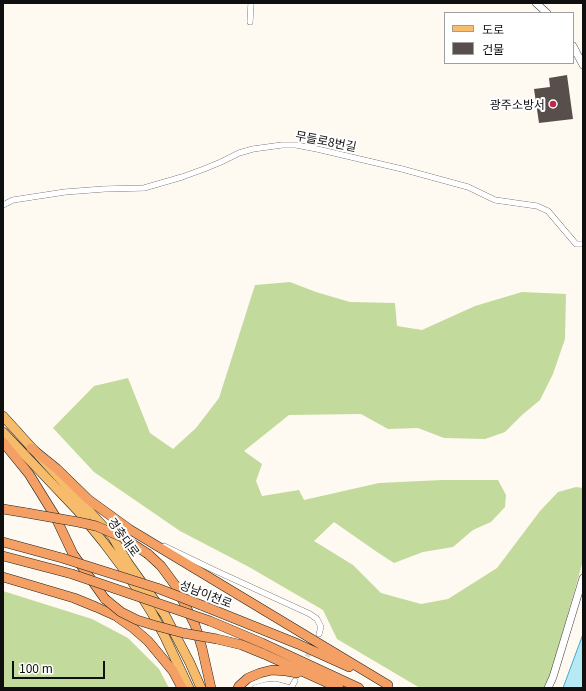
<!DOCTYPE html>
<html>
<head>
<meta charset="utf-8">
<style>
  body { margin:0 }
  #map { position:relative; width:586px; height:691px; overflow:hidden; background:#fffaf1; font-family:Georgia,"Noto Sans KR",serif }
  canvas { display:block }
  .frame { position:absolute; inset:0; border:4px solid #0f0f0f; pointer-events:none }
  .legend { position:absolute; left:444px; top:12px; width:130px; height:52px; box-sizing:border-box; background:#fff; border:1px solid #9f9f9f; margin:0; padding:5px 7px; list-style:none; font-size:12px; color:#0f0f0f }
  .legend li { display:flex; align-items:center; gap:8px; height:20px }
  .legend b { width:20px; border:1px solid #9f9f9f }
  .scale { position:absolute; left:12px; top:661px; width:93px; height:18px; box-sizing:border-box; border:2px solid #0f0f0f; border-top:0; padding-left:5px; font-size:12px; line-height:14px; white-space:nowrap; color:#0f0f0f; -webkit-text-stroke:3px #fff; paint-order:stroke }
</style>
</head>
<body>
<div id="map">
<canvas width="586" height="691"></canvas>
<div class="frame"></div>
<ul class="legend">
<li><b style="height:5px;background:#f6bb6b"></b>도로</li>
<li><b style="height:11px;background:#584e4c"></b>건물</li>
</ul>
<div class="scale">100 m</div>
</div>
<script>
const ctx = document.querySelector('canvas').getContext('2d');
ctx.lineJoin = 'round';
function fillPath(path, color) {
  ctx.fillStyle = color;
  ctx.fill(path, 'evenodd');
}
function poly(rows) {
  const path = new Path2D();
  for (const r of rows) {
    path.moveTo(r[0], r[1]);
    for (let i = 2; i < r.length; i += 2) path.lineTo(r[i], r[i + 1]);
  }
  return path;
}
function trace(path, color, width, dash) {
  ctx.strokeStyle = color;
  ctx.lineWidth = width;
  ctx.lineCap = dash ? 'butt' : 'round';
  ctx.setLineDash(dash || []);
  ctx.stroke(path);
}
function label(font, color, halo, rows, align = 'center') {
  ctx.font = font + ' Georgia,"Noto Sans KR",serif';
  ctx.lineWidth = 4;
  ctx.setLineDash([]);
  ctx.textBaseline = 'middle';
  ctx.strokeStyle = halo;
  ctx.fillStyle = color;
  for (const [text, x, y, turn = 0] of rows) {
    ctx.save();
    ctx.translate(x, y);
    ctx.rotate((+turn || 0) * Math.PI / 180);
    ctx.textAlign = isNaN(turn) ? turn : align;
    if (halo) ctx.strokeText(text, 0, 0);
    ctx.fillText(text, 0, 0);
    ctx.restore();
  }
}
fillPath(poly([
  [290,282,316,292,350,302,395,303,397,326,422,330,475,306,522,292,566,294,565,339,553,374,540,400,522,415,505,432,485,439,444,438,418,428,388,429,361,414,289,415,244,451,262,464,256,481,262,496,299,490,304,500,379,483,442,480,498,480,506,495,505,507,491,522,473,530,453,547,423,552,394,563,377,552,334,522,314,541,353,565,381,593,421,604,448,599,497,568,540,511,558,492,576,487,583,488,583,561,550,676,544,688,420,688,337,639,323,610,249,567,180,531,94,472,53,428,94,386,128,378,150,433,173,449,196,428,219,398,255,285],
  [3,591,92,619,128,638,159,669,169,688,3,688]
]), '#c2da9b');
const water = poly([
  [583,634,583,688,563,688,583,634]
]);
fillPath(water, '#b7e9f5');
trace(water, '#3faccb', 1);
fillPath(poly([
  [567,75,573,119,539,123,534,89,550,87,549,78]
]), '#584e4c');
trace(poly([
  [303,664,312,647]
]), '#dbd7cf', 5.5, [5.5, 3]);
const minor = poly([
  [250,22,251,3],
  [3,205,13,200,65,192,104,189,144,188,182,177,204,169,221,162,239,153,253,149,282,145,296,145,317,149,402,169,468,187,495,200,537,206,548,211,576,244,583,244],
  [164,546,216,571,310,614,317,619,321,627,319,634],
  [255,688,265,685,275,684,290,688],
  [291,688,295,681]
]);
const tertiary = poly([
  [536,3,547,13],
  [573,46,583,65],
  [548,688,553,677,583,578]
]);
const primary = poly([
  [3,416,112,536,128,563,165,615,190,663,201,688],
  [3,432,78,511,104,543,122,567,137,589,152,613,165,637,189,688]
]);
const trunk = poly([
  [3,442,29,474,55,516,73,554,105,599],
  [31,448,57,469,89,500,129,529,388,685],
  [3,509,27,513],
  [3,542,62,558],
  [148,554,161,566,175,585,195,625,202,648,211,688],
  [3,556,72,574],
  [3,577,74,598,96,607,116,616,133,628,148,641,173,671,182,688],
  [201,605,298,644,349,667],
  [210,621,262,643,359,688],
  [217,639,242,645,264,654,339,688],
  [238,688,239,686,248,678,260,673,272,670,286,671,297,673]
]);
trace(minor, '#424242', 6);
trace(tertiary, '#424242', 8);
trace(primary, '#202020', 10);
trace(trunk, '#202020', 10);
trace(minor, '#fff', 5.5);
trace(tertiary, '#fff', 7);
trace(primary, '#f6bb6b', 9);
trace(trunk, '#f4a064', 9);
const trunkBridge = poly([
  [27,513,78,522,96,526,122,537,148,554],
  [62,558,157,588,201,605],
  [72,574,210,621],
  [105,599,121,612,137,620,153,625,183,633,217,639]
]);
trace(trunkBridge, '#202020', 10, []);
trace(trunkBridge, '#f4a064', 9);
for (const [x, y, r, color] of [
  [553,104,4,"#bd294b"]
]) {
  const dot = new Path2D();
  dot.arc(x, y, r, 0, 2 * Math.PI);
  ctx.fillStyle = color;
  ctx.fill(dot);
  trace(dot, '#fff', 1.5);
}
label('12px', '#0f0f0f', '#fff', [
  ["광주소방서",545,104]
], 'right');
label('12px', '#0f0f0f', '#fff', [
  ["무들로8번길",326,141,11],
  ["경충대로",124,537,54],
  ["성남이천로",206,594,21]
]);
</script>
</body>
</html>
